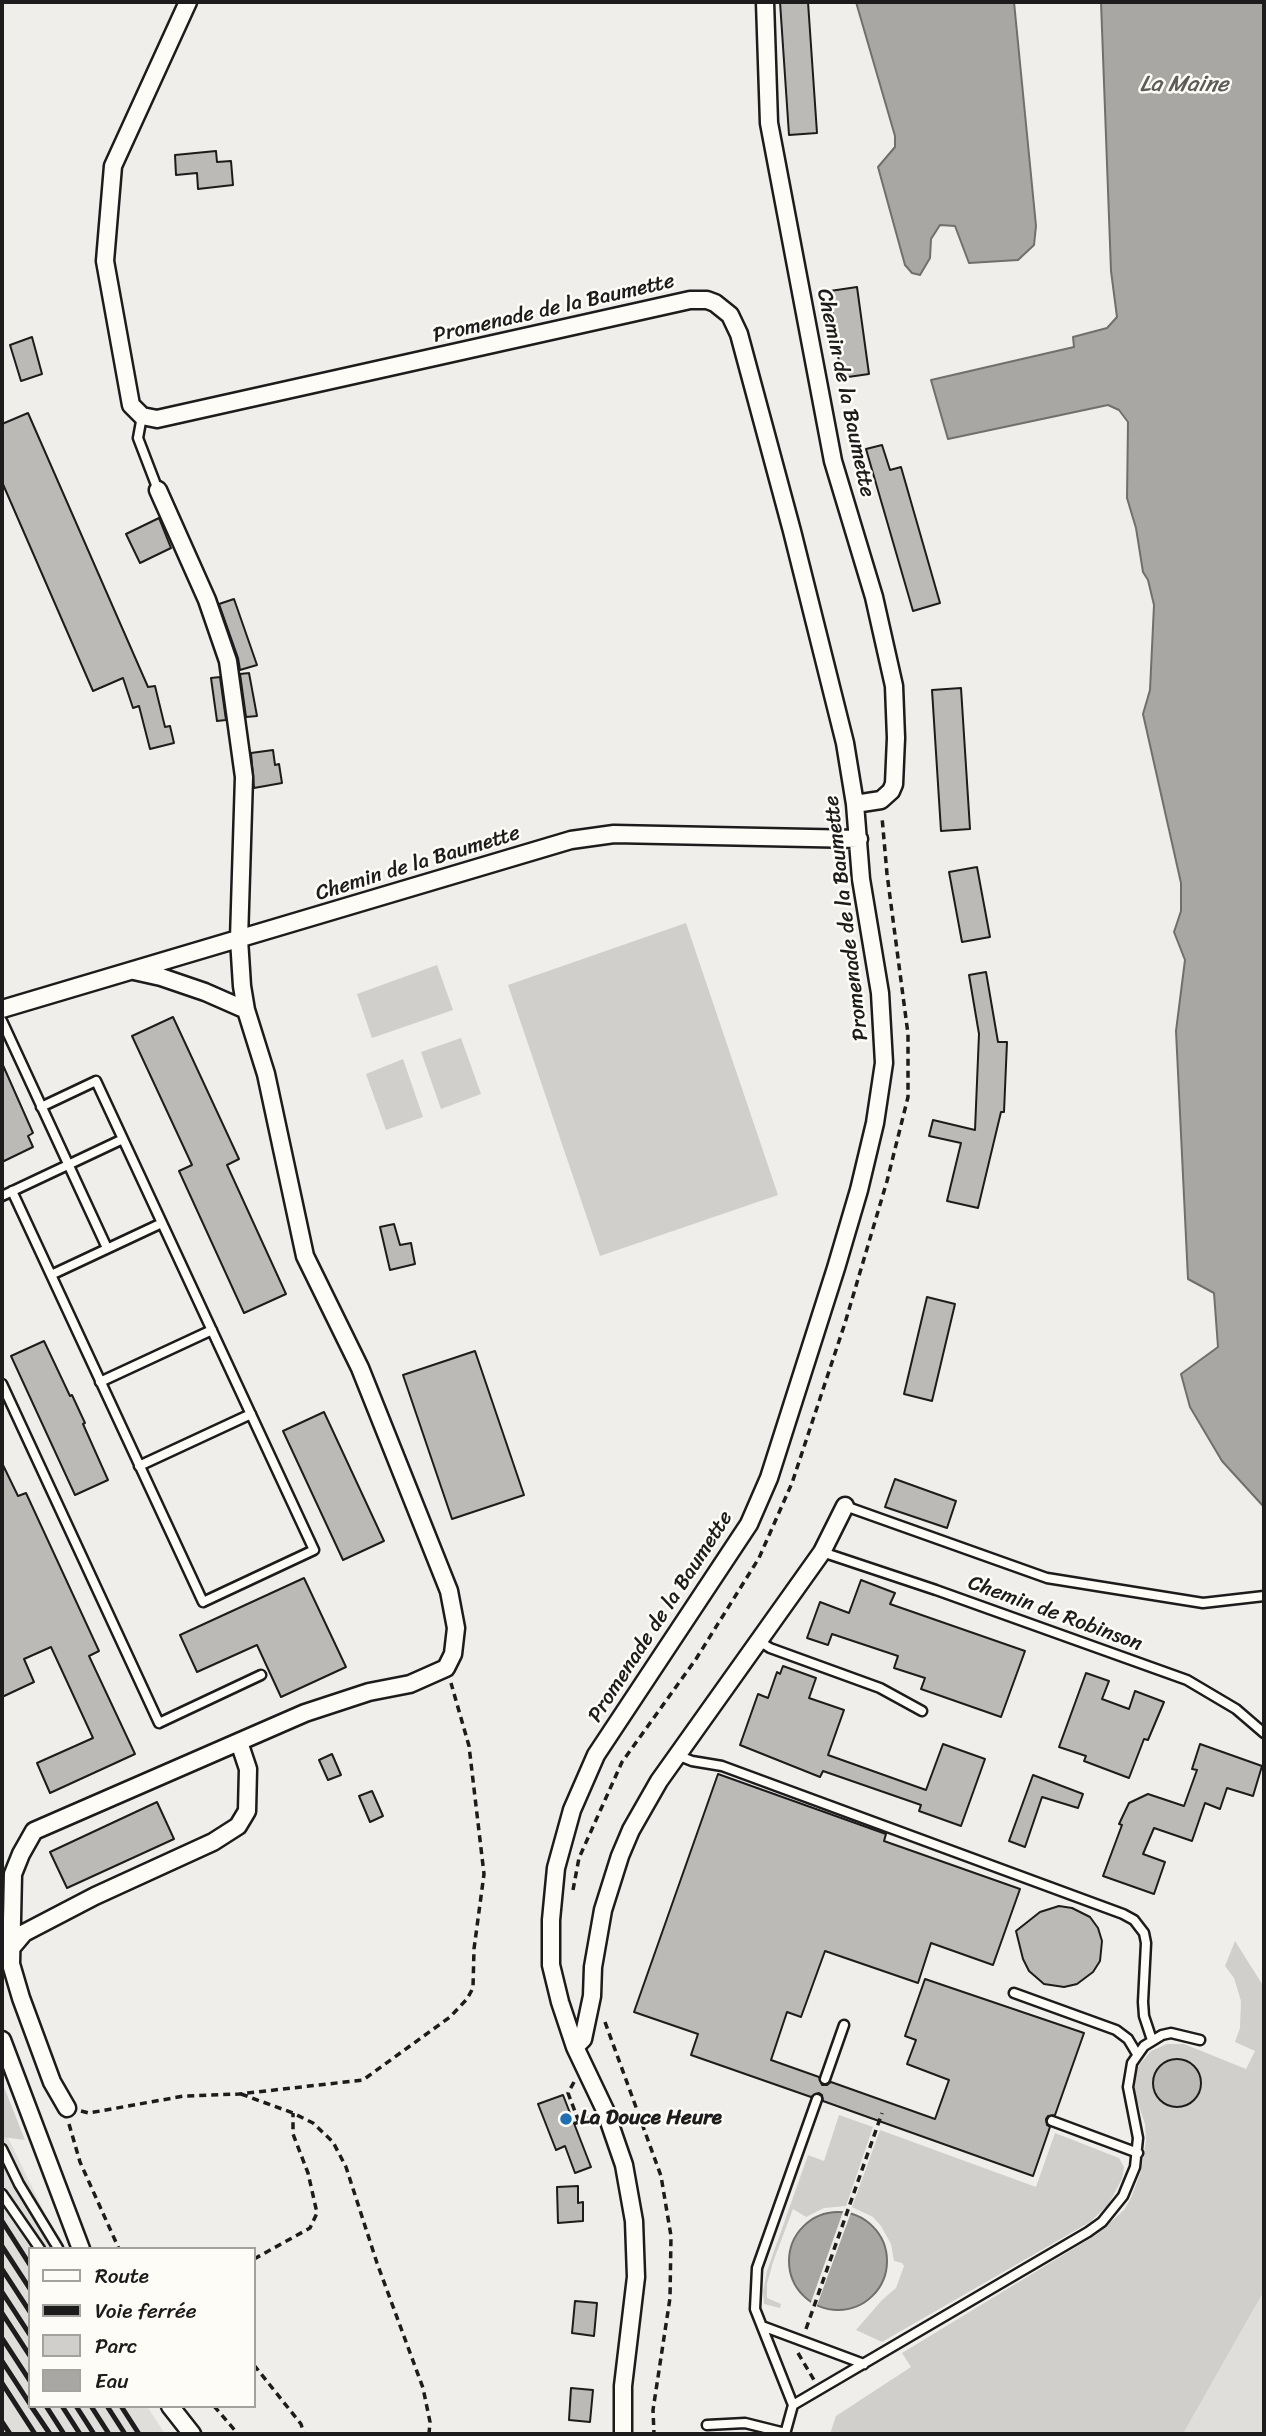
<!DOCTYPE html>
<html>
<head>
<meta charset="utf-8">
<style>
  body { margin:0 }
  #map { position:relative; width:1266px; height:2436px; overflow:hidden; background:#f0eeea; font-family:Sriracha,sans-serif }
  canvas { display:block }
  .frame { position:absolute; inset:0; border:4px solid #1c1c1c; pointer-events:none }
  .legend { position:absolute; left:28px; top:2247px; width:228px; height:161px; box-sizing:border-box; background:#fdfcf7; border:2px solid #a3a29f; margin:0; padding:9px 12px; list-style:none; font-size:21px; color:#1c1c1c }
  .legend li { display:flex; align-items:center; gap:14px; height:35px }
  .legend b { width:35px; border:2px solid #a3a29f }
</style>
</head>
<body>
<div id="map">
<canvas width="1266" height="2436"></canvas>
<div class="frame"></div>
<ul class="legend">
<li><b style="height:9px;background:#fdfcf7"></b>Route</li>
<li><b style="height:9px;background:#1c1c1c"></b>Voie ferrée</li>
<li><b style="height:19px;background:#d0cfcc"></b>Parc</li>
<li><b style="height:19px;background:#a8a7a3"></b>Eau</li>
</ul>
</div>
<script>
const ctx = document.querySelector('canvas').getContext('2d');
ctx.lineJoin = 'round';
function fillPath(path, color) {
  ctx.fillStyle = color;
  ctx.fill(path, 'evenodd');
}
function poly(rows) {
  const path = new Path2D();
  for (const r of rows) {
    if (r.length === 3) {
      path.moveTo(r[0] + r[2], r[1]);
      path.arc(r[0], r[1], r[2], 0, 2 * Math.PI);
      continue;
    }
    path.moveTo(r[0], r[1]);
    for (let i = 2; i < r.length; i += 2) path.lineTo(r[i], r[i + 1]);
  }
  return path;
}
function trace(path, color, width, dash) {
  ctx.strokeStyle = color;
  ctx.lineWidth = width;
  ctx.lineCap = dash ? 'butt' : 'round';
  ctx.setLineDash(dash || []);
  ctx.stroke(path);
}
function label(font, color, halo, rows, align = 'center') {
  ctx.font = font + ' Sriracha,sans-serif';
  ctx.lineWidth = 5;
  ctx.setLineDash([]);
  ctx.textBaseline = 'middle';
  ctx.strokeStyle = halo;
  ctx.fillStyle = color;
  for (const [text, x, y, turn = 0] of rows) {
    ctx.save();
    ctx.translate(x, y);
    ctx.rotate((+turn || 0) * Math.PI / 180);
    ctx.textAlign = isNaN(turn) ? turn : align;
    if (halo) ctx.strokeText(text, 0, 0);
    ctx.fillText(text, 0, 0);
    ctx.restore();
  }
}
fillPath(poly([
  [2,2125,62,2249,30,2249,30,2406,147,2406,165,2434,2,2434],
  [1264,2291,1264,2434,1183,2434]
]), '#e0deda');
fillPath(poly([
  [686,923,778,1195,600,1256,508,985],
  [437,965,453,1010,372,1038,357,994],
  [461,1038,481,1094,441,1109,421,1052],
  [403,1059,423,1117,386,1130,366,1074],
  [1235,1941,1264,1987,1264,2291,1183,2434,830,2434,836,2416,911,2367,902,2353,1096,2235,1124,2210,1131,2198,1141,2171,1146,2140,1145,2124,1135,2094,1135,2075,1139,2065,1151,2051,1167,2044,1184,2044,1246,2069,1255,2051,1235,2042,1240,2028,1241,2001,1234,1978,1225,1966],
  [1174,2064,1189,2068,1196,2079,1193,2093,1188,2099,1179,2102,1164,2098,1158,2086,1162,2071],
  [2,2082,25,2140,2,2137],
  [839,2115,873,2127,846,2206,824,2208,806,2217,793,2209,773,2262,767,2284,767,2298,781,2304,780,2308,764,2304,763,2292,767,2271,808,2155,824,2161],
  [880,2130,1036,2187,1055,2133,1119,2158,1124,2167,1122,2179,1108,2205,1090,2222,882,2342,856,2330,882,2300,896,2288,904,2266,902,2263,894,2261,891,2244,881,2226,873,2217,852,2207]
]), '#d0cfcc');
const water = poly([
  [856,2,1014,2,1036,226,1034,245,1018,260,969,263,955,226,940,225,931,239,930,258,920,275,912,273,905,265,878,167,895,147,895,136,856,2],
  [1101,2,1264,2,1264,1507,1222,1461,1190,1407,1181,1374,1218,1347,1214,1293,1188,1279,1176,1031,1185,960,1174,932,1181,911,1181,883,1143,714,1150,690,1154,605,1148,580,1143,572,1136,528,1127,498,1128,422,1119,410,1108,405,948,439,931,380,1074,347,1073,337,1107,328,1117,317,1111,271,1101,2],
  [838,2261,49]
]);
fillPath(water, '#a8a7a3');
trace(water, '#706f6d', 2);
fillPath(poly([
  [844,2209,852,2210,816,2308,810,2305]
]), '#f0eeea');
const building = poly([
  [780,2,808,2,817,133,789,135,780,2],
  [216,151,217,162,231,161,233,185,198,189,197,173,176,175,175,155,216,151],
  [857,287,869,374,841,378,830,291,857,287],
  [32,337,42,374,21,381,10,345,32,337],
  [28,413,148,687,155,686,165,727,170,726,174,743,150,749,139,706,133,708,123,678,93,691,2,482,2,424,28,413],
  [882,445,890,470,901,467,940,603,913,611,866,449,882,445],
  [159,518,171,548,140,563,126,534,159,518],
  [234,599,257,665,240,670,238,658,219,604,234,599],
  [249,673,257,716,246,717,240,674,249,673],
  [220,677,226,720,217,721,211,678,220,677],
  [961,688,970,829,941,831,932,690,961,688],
  [273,750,275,765,279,764,282,783,254,788,251,753,273,750],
  [977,867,990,937,962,942,949,872,977,867],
  [986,972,998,1042,1007,1042,1004,1112,1001,1112,978,1208,947,1201,961,1143,929,1136,933,1120,975,1130,979,1034,969,975,986,972],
  [173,1017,239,1159,227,1165,286,1294,244,1313,179,1171,192,1165,132,1036,173,1017],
  [2,1063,33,1133,28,1136,33,1147,2,1162,2,1063],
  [394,1224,400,1245,411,1243,415,1264,390,1270,380,1227,394,1224],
  [927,1297,955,1304,932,1401,904,1394,927,1297],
  [44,1341,70,1396,72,1395,85,1423,83,1424,108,1480,75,1495,11,1356,44,1341],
  [475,1351,524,1495,452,1519,403,1375,475,1351],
  [324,1412,384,1541,343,1560,283,1431,324,1412],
  [2,1463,18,1496,26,1493,99,1651,89,1656,135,1754,50,1793,37,1763,93,1738,51,1647,24,1659,34,1682,2,1697,2,1463],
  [895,1479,956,1501,947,1528,885,1507,895,1479],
  [304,1578,346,1667,281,1697,257,1645,197,1672,180,1635,304,1578],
  [861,1580,895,1593,890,1604,1025,1651,1001,1717,921,1689,925,1678,894,1668,898,1656,832,1634,828,1645,807,1638,820,1602,849,1613,861,1580],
  [783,1666,816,1678,809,1698,844,1710,828,1755,926,1790,943,1744,985,1759,961,1826,919,1811,921,1805,823,1771,820,1777,740,1745,758,1694,768,1698,777,1672,780,1674,783,1666],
  [1086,1673,1109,1681,1102,1699,1129,1709,1135,1691,1164,1702,1148,1740,1144,1739,1129,1778,1084,1761,1086,1756,1059,1747,1086,1673],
  [1200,1744,1262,1766,1253,1796,1227,1788,1220,1809,1205,1803,1192,1841,1154,1828,1143,1854,1165,1862,1154,1894,1103,1876,1122,1825,1119,1824,1129,1803,1148,1794,1184,1806,1197,1770,1192,1769,1200,1744],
  [332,1754,341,1775,328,1780,319,1760,332,1754],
  [718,1774,886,1834,884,1841,1020,1889,993,1965,931,1943,918,1983,825,1951,801,2017,787,2012,771,2060,819,2077,822,2085,827,2085,831,2082,935,2119,949,2080,907,2064,916,2040,905,2036,925,1979,1084,2033,1055,2115,1048,2116,1046,2119,1047,2125,1050,2127,1033,2176,823,2101,822,2095,819,2093,811,2097,691,2055,698,2034,634,2012,718,1774],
  [1033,1775,1083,1794,1078,1808,1042,1797,1025,1847,1009,1841,1033,1775],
  [372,1791,383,1816,370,1822,359,1796,372,1791],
  [157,1802,174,1839,67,1888,50,1852,157,1802],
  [1059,1906,1072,1908,1090,1917,1098,1928,1102,1941,1100,1961,1093,1972,1077,1984,1064,1987,1044,1984,1029,1971,1023,1959,1016,1931,1040,1912,1059,1906],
  [1177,2083,24],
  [563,2095,591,2167,575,2173,565,2146,556,2150,538,2104,563,2095],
  [578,2186,578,2203,583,2202,583,2221,558,2223,557,2187,578,2186],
  [575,2301,597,2303,594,2336,572,2333,575,2301],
  [571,2388,593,2390,590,2422,569,2420,571,2388]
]);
fillPath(building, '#bbbab6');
trace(building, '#1c1c1c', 2);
const lane = poly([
  [142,416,138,438,158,490],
  [2,1021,107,1248],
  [12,1191,203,1602,314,1550,96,1081,41,1107],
  [2,1196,123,1139],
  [51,1275,162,1223],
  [100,1382,212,1330],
  [2,1384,159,1723,261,1675],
  [139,1466,251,1414],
  [845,1506,1047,1578,1203,1603,1264,1596],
  [822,1552,936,1590,1187,1680,1236,1709,1264,1733],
  [759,1641,770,1648,880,1688,922,1711],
  [677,1755,692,1761,722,1766,1123,1914,1134,1920,1144,1933,1146,1943,1143,2002,1144,2016,1152,2040],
  [1014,1993,1116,2030,1128,2039,1137,2054],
  [825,2079,844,2025],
  [1052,2121,1138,2153],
  [2,2149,19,2184,58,2248],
  [2,2194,40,2249],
  [762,2326,864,2364],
  [793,2405,1088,2232,1102,2222,1123,2196,1135,2167,1138,2138,1128,2087,1132,2063,1144,2046,1162,2035,1171,2033,1200,2040],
  [707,2425,745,2423,785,2433],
  [785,2434,793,2405,755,2309,757,2268,817,2099]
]);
const street = poly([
  [188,2,113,166,105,261,131,405,142,416,157,419,690,300,707,300,715,303,730,315,739,334,792,531,845,743,855,804,861,879,880,993,884,1063,875,1123,859,1190,836,1268,769,1478,749,1524,596,1755,572,1810,556,1868,551,1920,551,1965,560,2002,575,2047,605,2110,624,2165,634,2221,636,2277,623,2386,623,2434],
  [765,2,769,123,833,461,874,597,894,686,896,738,894,784,891,791,881,800,855,804],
  [134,971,161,977,205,992,246,1010],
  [2,1009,571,840,614,834,859,839],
  [13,1946,24,1933,95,1896,213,1842,238,1826,247,1811,248,1769,239,1742],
  [2,2040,81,2249],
  [575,2047,583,2039,592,1996,593,1967,603,1910,620,1856,631,1830,659,1781,822,1552,845,1506],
  [67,2108,52,2082,21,1998,11,1964,13,1874,21,1854,34,1831,305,1713,369,1692,410,1684,446,1668,453,1654,456,1628,449,1591,360,1368,305,1256,266,1074,246,1010,242,986,239,939,244,777,228,661,207,600,158,490],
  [170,2406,192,2434]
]);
trace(lane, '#1c1c1c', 13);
trace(street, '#1c1c1c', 21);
trace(poly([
  [573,1890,579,1858,622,1762,696,1659,759,1558,792,1483,845,1323,887,1181,908,1097,908,1034,887,874,882,817],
  [605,2022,661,2176,671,2236,670,2298,653,2410,654,2434],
  [574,2082,568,2093,579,2122],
  [241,2094,293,2113,313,2123,333,2142,346,2167,377,2263,423,2388,430,2422,429,2434],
  [81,2111,89,2113,184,2096,239,2094,363,2080,450,2017,467,1999,473,1988,474,1949,484,1874,469,1746,451,1683],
  [69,2124,80,2162,119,2249],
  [574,2124,592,2116],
  [254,2259,310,2228,317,2213,308,2173,293,2134,293,2113],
  [806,2329,882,2113],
  [798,2353,814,2380],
  [254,2365,301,2424,304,2434],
  [214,2406,238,2434]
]), '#1c1c1c', 3.5, [7, 5]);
trace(lane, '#fdfcf7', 8);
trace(street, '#fdfcf7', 16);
trace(poly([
  [2,2221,30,2265],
  [2,2246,30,2289],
  [2,2269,30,2312],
  [2,2292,30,2335],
  [2,2313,30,2356],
  [2,2338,30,2381],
  [2,2361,30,2404],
  [2,2383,35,2434],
  [31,2406,50,2434],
  [46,2406,64,2434],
  [62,2406,80,2434],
  [76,2406,94,2434],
  [91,2406,109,2434],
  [107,2406,125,2434],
  [121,2406,139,2434],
  [2,2422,10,2434]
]), '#1c1c1c', 5);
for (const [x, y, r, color] of [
  [566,2119,7,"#1f6fb2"]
]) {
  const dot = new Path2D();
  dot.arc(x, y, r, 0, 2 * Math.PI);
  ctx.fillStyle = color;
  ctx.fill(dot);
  trace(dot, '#fdfcf7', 2.5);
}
label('21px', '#1c1c1c', '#fdfcf7', [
  ["Promenade de la Baumette",554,309,-13],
  ["Chemin de la Baumette",845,393,78],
  ["Chemin de la Baumette",418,864,-17],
  ["Promenade de la Baumette",847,918,-97],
  ["Chemin de Robinson",1055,1614,20],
  ["Promenade de la Baumette",661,1617,-57]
]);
label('bold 21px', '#1c1c1c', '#fdfcf7', [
  ["La Douce Heure",580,2119]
], 'left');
label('italic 23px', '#5b5b59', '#fdfcf7', [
  ["La Maine",1184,85]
]);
</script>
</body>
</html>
